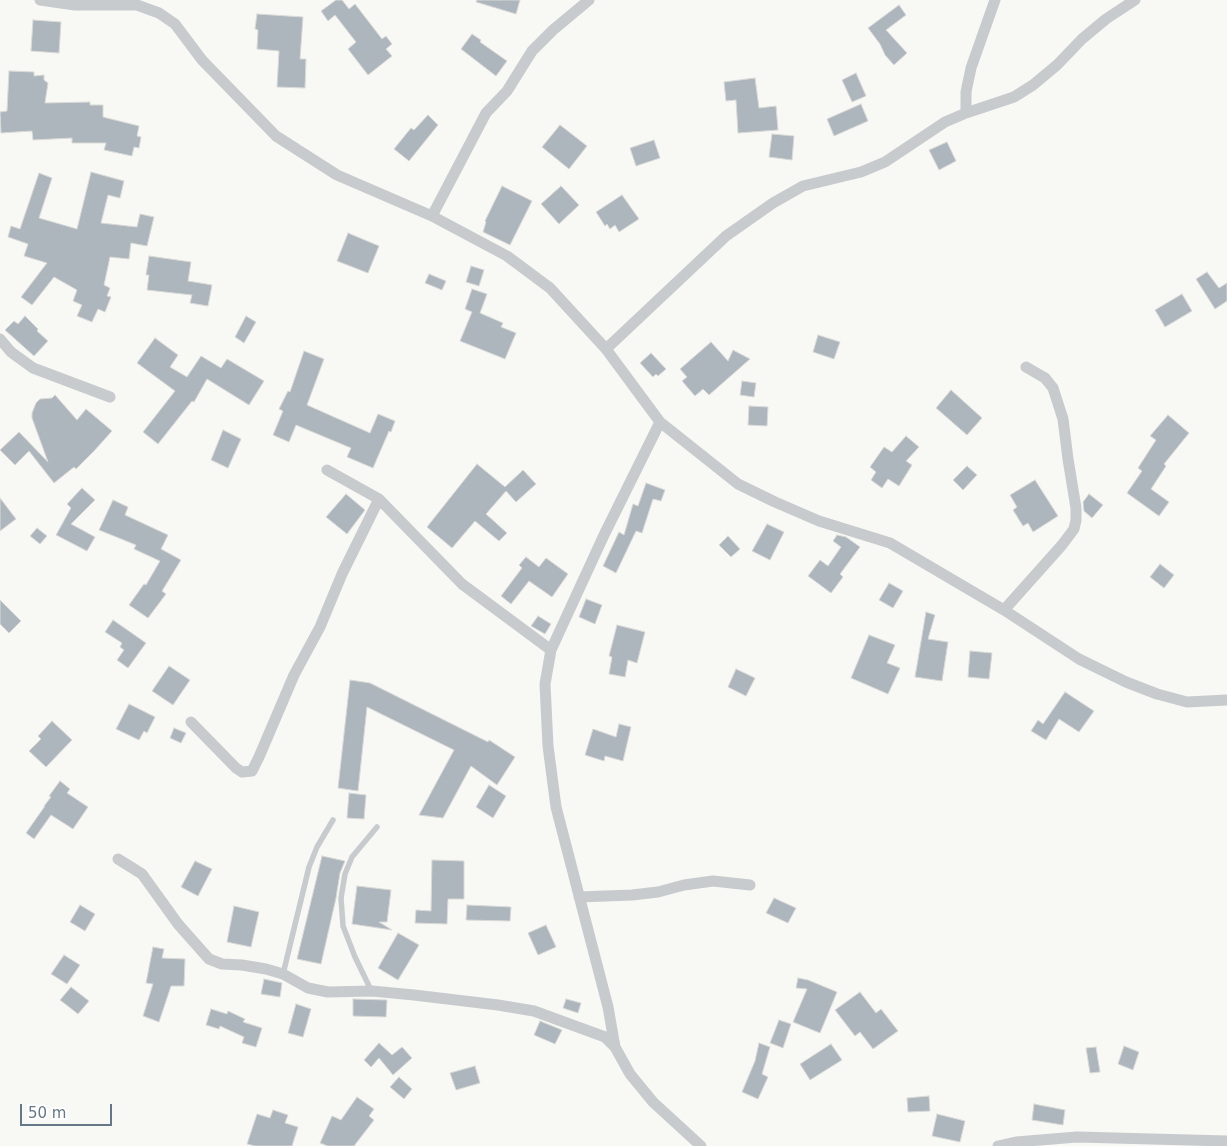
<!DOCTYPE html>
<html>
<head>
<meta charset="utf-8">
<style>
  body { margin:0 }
  #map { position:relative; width:1227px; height:1146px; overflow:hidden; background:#f8f8f4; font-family:"DejaVu Sans",sans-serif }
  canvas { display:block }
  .scale { position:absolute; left:20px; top:1104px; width:92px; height:22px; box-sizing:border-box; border:2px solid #647988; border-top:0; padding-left:6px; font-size:15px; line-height:18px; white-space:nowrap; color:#647988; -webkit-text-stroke:4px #fff; paint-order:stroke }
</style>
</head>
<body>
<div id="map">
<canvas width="1227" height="1146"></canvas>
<div class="scale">50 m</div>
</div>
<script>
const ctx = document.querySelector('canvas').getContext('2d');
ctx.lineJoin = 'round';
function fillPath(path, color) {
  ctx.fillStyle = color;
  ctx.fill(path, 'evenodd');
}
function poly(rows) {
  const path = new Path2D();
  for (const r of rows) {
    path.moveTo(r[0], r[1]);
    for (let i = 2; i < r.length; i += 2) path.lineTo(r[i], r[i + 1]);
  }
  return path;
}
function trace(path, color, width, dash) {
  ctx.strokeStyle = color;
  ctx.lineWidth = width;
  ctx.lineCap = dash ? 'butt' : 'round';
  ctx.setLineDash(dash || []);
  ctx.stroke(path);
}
const building = poly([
  [336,0,342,0,349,9,355,4,382,39,386,36,392,44,386,49,392,56,368,75,348,49,356,42,335,15,328,21,321,11,336,0],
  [477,0,520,0,516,14,476,2,477,0],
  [899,5,906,15,886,30,907,53,894,65,885,55,880,44,868,28,899,5],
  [257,14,303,17,300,59,306,59,305,88,277,87,279,51,257,49,258,30,255,29,257,14],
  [33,20,61,22,59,53,31,51,33,20],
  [472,34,481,40,480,42,507,61,496,76,461,49,472,34],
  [9,71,34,72,34,76,44,75,44,80,48,83,45,103,90,102,90,105,103,105,103,117,139,126,137,136,141,137,139,148,134,147,132,156,104,150,106,143,72,143,72,138,33,140,32,131,1,133,0,112,7,111,9,71],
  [856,73,866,96,852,102,842,80,856,73],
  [755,78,759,108,776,106,778,130,738,133,736,100,726,101,724,82,755,78],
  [861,104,868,121,834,136,827,119,861,104],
  [428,115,438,125,409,161,394,149,411,128,414,130,428,115],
  [560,125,587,146,569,169,542,147,560,125],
  [772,134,794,136,792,160,769,157,772,134],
  [654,140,660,158,636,166,630,148,654,140],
  [947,142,956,161,939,170,929,150,947,142],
  [91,172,124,181,120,198,108,195,101,223,137,227,140,214,154,217,147,246,131,243,129,259,110,257,104,285,110,288,107,296,111,297,105,312,98,309,92,322,77,316,82,305,73,301,77,290,54,277,32,305,21,297,47,263,24,256,28,244,8,237,11,226,20,229,39,173,52,178,39,218,77,229,91,172],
  [502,186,532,201,510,245,483,232,486,222,485,221,502,186],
  [561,186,579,205,559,224,541,204,561,186],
  [622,195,639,219,619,232,615,225,610,229,607,224,605,226,596,212,622,195],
  [348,233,379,246,368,273,337,261,348,233],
  [149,256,191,262,188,281,212,285,208,306,190,303,192,295,147,290,149,275,146,275,149,256],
  [471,266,484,270,479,286,466,282,471,266],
  [1207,272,1219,288,1227,283,1227,301,1215,309,1196,279,1207,272],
  [429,274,446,281,442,290,425,283,429,274],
  [472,289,487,294,480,313,503,323,501,327,516,333,505,359,460,341,472,312,465,309,472,289],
  [1182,294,1192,311,1165,327,1155,310,1182,294],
  [25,316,38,329,37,331,48,341,34,356,5,330,14,321,18,324,25,316],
  [246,316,256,322,244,343,235,337,246,316],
  [818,335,840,342,834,359,813,352,818,335],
  [155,338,178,355,170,367,187,377,201,356,221,368,227,359,264,381,249,405,207,379,194,402,192,401,158,444,143,432,175,391,137,363,155,338],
  [711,342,728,361,733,350,750,359,709,395,703,389,695,396,682,381,687,377,680,369,711,342],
  [304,351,324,359,307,405,370,433,378,414,395,421,391,432,389,431,373,468,347,457,351,448,296,425,289,442,273,435,283,411,279,409,288,391,290,392,304,351],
  [651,353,666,369,658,376,656,374,653,377,640,363,651,353],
  [742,381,756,383,754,397,740,395,742,381],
  [951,390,982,418,967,435,936,408,951,390],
  [55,395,77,420,86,409,112,431,94,451,76,469,74,467,54,483,29,451,15,465,0,450,19,432,48,462,32,418,32,413,36,403,40,399,52,398,55,395],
  [749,406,768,407,767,426,748,425,749,406],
  [1168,415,1189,433,1164,464,1166,466,1151,489,1169,502,1159,516,1127,493,1142,471,1138,468,1156,440,1150,436,1168,415],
  [223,430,241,439,228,468,211,460,223,430],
  [906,436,919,447,906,461,912,465,899,486,888,479,882,488,871,480,876,472,870,467,884,447,892,452,906,436],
  [477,464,505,487,523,470,536,484,516,502,506,491,486,514,507,533,499,541,475,521,452,548,427,527,477,464],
  [967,466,977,475,963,490,953,480,967,466],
  [1035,480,1058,516,1033,532,1028,523,1023,526,1013,510,1017,507,1010,495,1035,480],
  [646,483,665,490,661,501,653,499,642,533,636,531,616,573,603,566,619,532,624,535,633,504,638,506,646,483],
  [82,488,95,500,71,524,95,537,87,551,56,535,71,508,67,504,82,488],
  [346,494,365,510,347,534,326,517,346,494],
  [1089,494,1103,505,1092,518,1084,511,1083,502,1089,494],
  [0,498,16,519,0,531,0,498],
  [113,500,128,507,125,515,168,535,161,549,181,560,162,591,166,594,148,618,129,605,144,584,146,585,160,561,134,549,136,545,99,530,113,500],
  [767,524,784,532,770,560,752,551,767,524],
  [37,528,47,536,40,544,30,536,37,528],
  [837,535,846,537,860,547,840,574,843,577,831,593,808,576,820,560,828,566,841,547,833,541,837,535],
  [728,536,740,549,731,557,719,545,728,536],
  [526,557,539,567,546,558,568,574,552,597,529,581,511,604,501,596,522,568,519,565,526,557],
  [1160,564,1174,575,1164,588,1150,577,1160,564],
  [889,583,903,591,893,608,879,600,889,583],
  [586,599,602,605,595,624,579,617,586,599],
  [0,600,21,621,9,633,0,624,0,600],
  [926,612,935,615,928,639,948,642,942,681,915,677,926,612],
  [538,616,551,624,545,634,531,626,538,616],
  [113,620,146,643,128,668,117,660,124,650,120,647,122,643,105,632,113,620],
  [617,625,645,632,637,663,628,660,625,677,609,674,612,657,609,656,617,625],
  [869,635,895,645,887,663,900,668,888,694,851,678,869,635],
  [970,651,992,653,989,679,968,677,970,651],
  [169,666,190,680,173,705,152,691,169,666],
  [736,669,755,678,746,696,728,687,736,669],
  [350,680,370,683,488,742,489,740,515,757,497,785,471,766,443,818,419,815,454,750,367,707,358,791,338,788,350,680],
  [1065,692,1094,711,1079,732,1059,719,1046,740,1031,731,1038,720,1043,724,1065,692],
  [129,704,155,717,147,733,144,731,139,740,116,729,129,704],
  [52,721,72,740,46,767,29,751,41,739,38,736,52,721],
  [619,724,631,727,623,761,605,756,604,761,585,755,593,729,616,737,619,724],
  [174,728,186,733,181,743,170,738,174,728],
  [60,781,70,789,67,793,88,807,73,829,51,815,34,839,26,833,45,806,44,806,51,797,49,796,60,781],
  [489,785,506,796,493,818,476,807,489,785],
  [349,793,366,795,364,819,347,818,349,793],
  [322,856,345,861,340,873,336,898,321,964,297,959,322,856],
  [432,860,464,861,464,899,448,899,447,924,415,923,416,910,431,911,432,860],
  [195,861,212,869,198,896,181,887,195,861],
  [357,886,391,890,387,922,379,922,392,930,352,924,357,886],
  [774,898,796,908,788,923,766,913,774,898],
  [80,905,95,914,85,931,70,922,80,905],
  [467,905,511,907,510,921,466,920,467,905],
  [234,906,259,912,251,947,227,942,234,906],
  [546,925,556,947,538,955,528,933,546,925],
  [398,933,419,945,398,980,378,968,398,933],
  [153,947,164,949,162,958,185,959,184,986,171,986,159,1022,143,1016,153,984,146,983,153,947],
  [64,955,80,965,67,984,51,974,64,955],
  [798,978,808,980,837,992,820,1033,793,1022,807,989,796,988,798,978],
  [264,979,282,983,280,997,261,994,264,979],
  [71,987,89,1001,78,1014,60,1000,71,987],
  [860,992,876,1013,881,1009,898,1031,873,1049,860,1032,855,1036,835,1010,860,992],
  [353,999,387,1000,386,1017,353,1016,353,999],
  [566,999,581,1003,578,1013,563,1008,566,999],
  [296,1004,311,1009,303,1037,288,1033,296,1004],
  [211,1009,227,1014,228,1011,245,1019,243,1022,262,1028,256,1047,242,1043,244,1037,220,1026,219,1029,206,1025,211,1009],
  [779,1020,791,1024,783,1048,770,1043,779,1020],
  [540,1021,562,1030,555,1044,534,1035,540,1021],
  [379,1043,392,1055,402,1047,412,1058,393,1075,379,1058,371,1067,364,1060,379,1043],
  [759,1043,770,1047,762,1074,768,1077,758,1099,742,1092,755,1061,759,1043],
  [831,1044,842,1060,810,1080,800,1064,831,1044],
  [1124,1046,1139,1052,1133,1070,1118,1064,1124,1046],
  [1096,1047,1100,1072,1090,1073,1086,1048,1096,1047],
  [475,1066,480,1083,456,1090,450,1073,475,1066],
  [399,1077,412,1089,404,1099,390,1087,399,1077],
  [929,1096,930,1111,908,1112,907,1098,929,1096],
  [357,1097,374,1109,369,1116,374,1120,354,1146,328,1146,320,1143,332,1116,341,1120,357,1097],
  [1034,1104,1065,1110,1063,1125,1032,1120,1034,1104],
  [273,1110,288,1115,285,1123,298,1127,292,1146,255,1146,247,1144,257,1114,270,1118,273,1110],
  [937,1114,965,1121,960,1142,932,1136,937,1114]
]);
fillPath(building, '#adb6bc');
trace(building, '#d9d9d7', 1);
trace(poly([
  [283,974,309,867,317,847,333,820],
  [371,990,355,957,343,926,341,898,345,874,352,857,377,827]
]), '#c7cbce', 5.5);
trace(poly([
  [40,0,75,5,137,5,159,13,175,24,202,60,276,136,337,175,432,216,507,256,550,288,606,349,660,422,738,484,775,502,819,521,890,543,1004,610,1079,659,1126,682,1157,694,1187,702,1227,700],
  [966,113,966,92,971,68,995,0],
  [432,216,486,113,507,91,532,51,553,30,589,0],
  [0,339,11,352,33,368,110,397],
  [606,349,726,236,773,203,803,186,861,172,885,162,945,122,966,113,1014,97,1033,85,1057,65,1082,39,1106,19,1135,0],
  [327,470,379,499,462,584,551,650],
  [1004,610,1062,545,1074,529,1076,520,1076,508,1068,459,1063,419,1053,388,1045,378,1026,367],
  [191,722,236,768,242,772,252,771,259,757,294,675,320,627,342,574,379,499],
  [118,859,142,874,178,924,209,959,222,964,242,965,266,969,283,974,308,988,328,992,372,991,414,995,498,1005,534,1011,605,1037,615,1047,630,1074,653,1102,701,1146],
  [579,897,632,895,658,892,684,885,713,881,750,885],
  [615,1047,608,1007,556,807,548,746,545,684,551,650,604,535,660,422],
  [998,1146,1016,1142,1077,1137,1227,1141]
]), '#c7cbce', 11);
</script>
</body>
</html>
